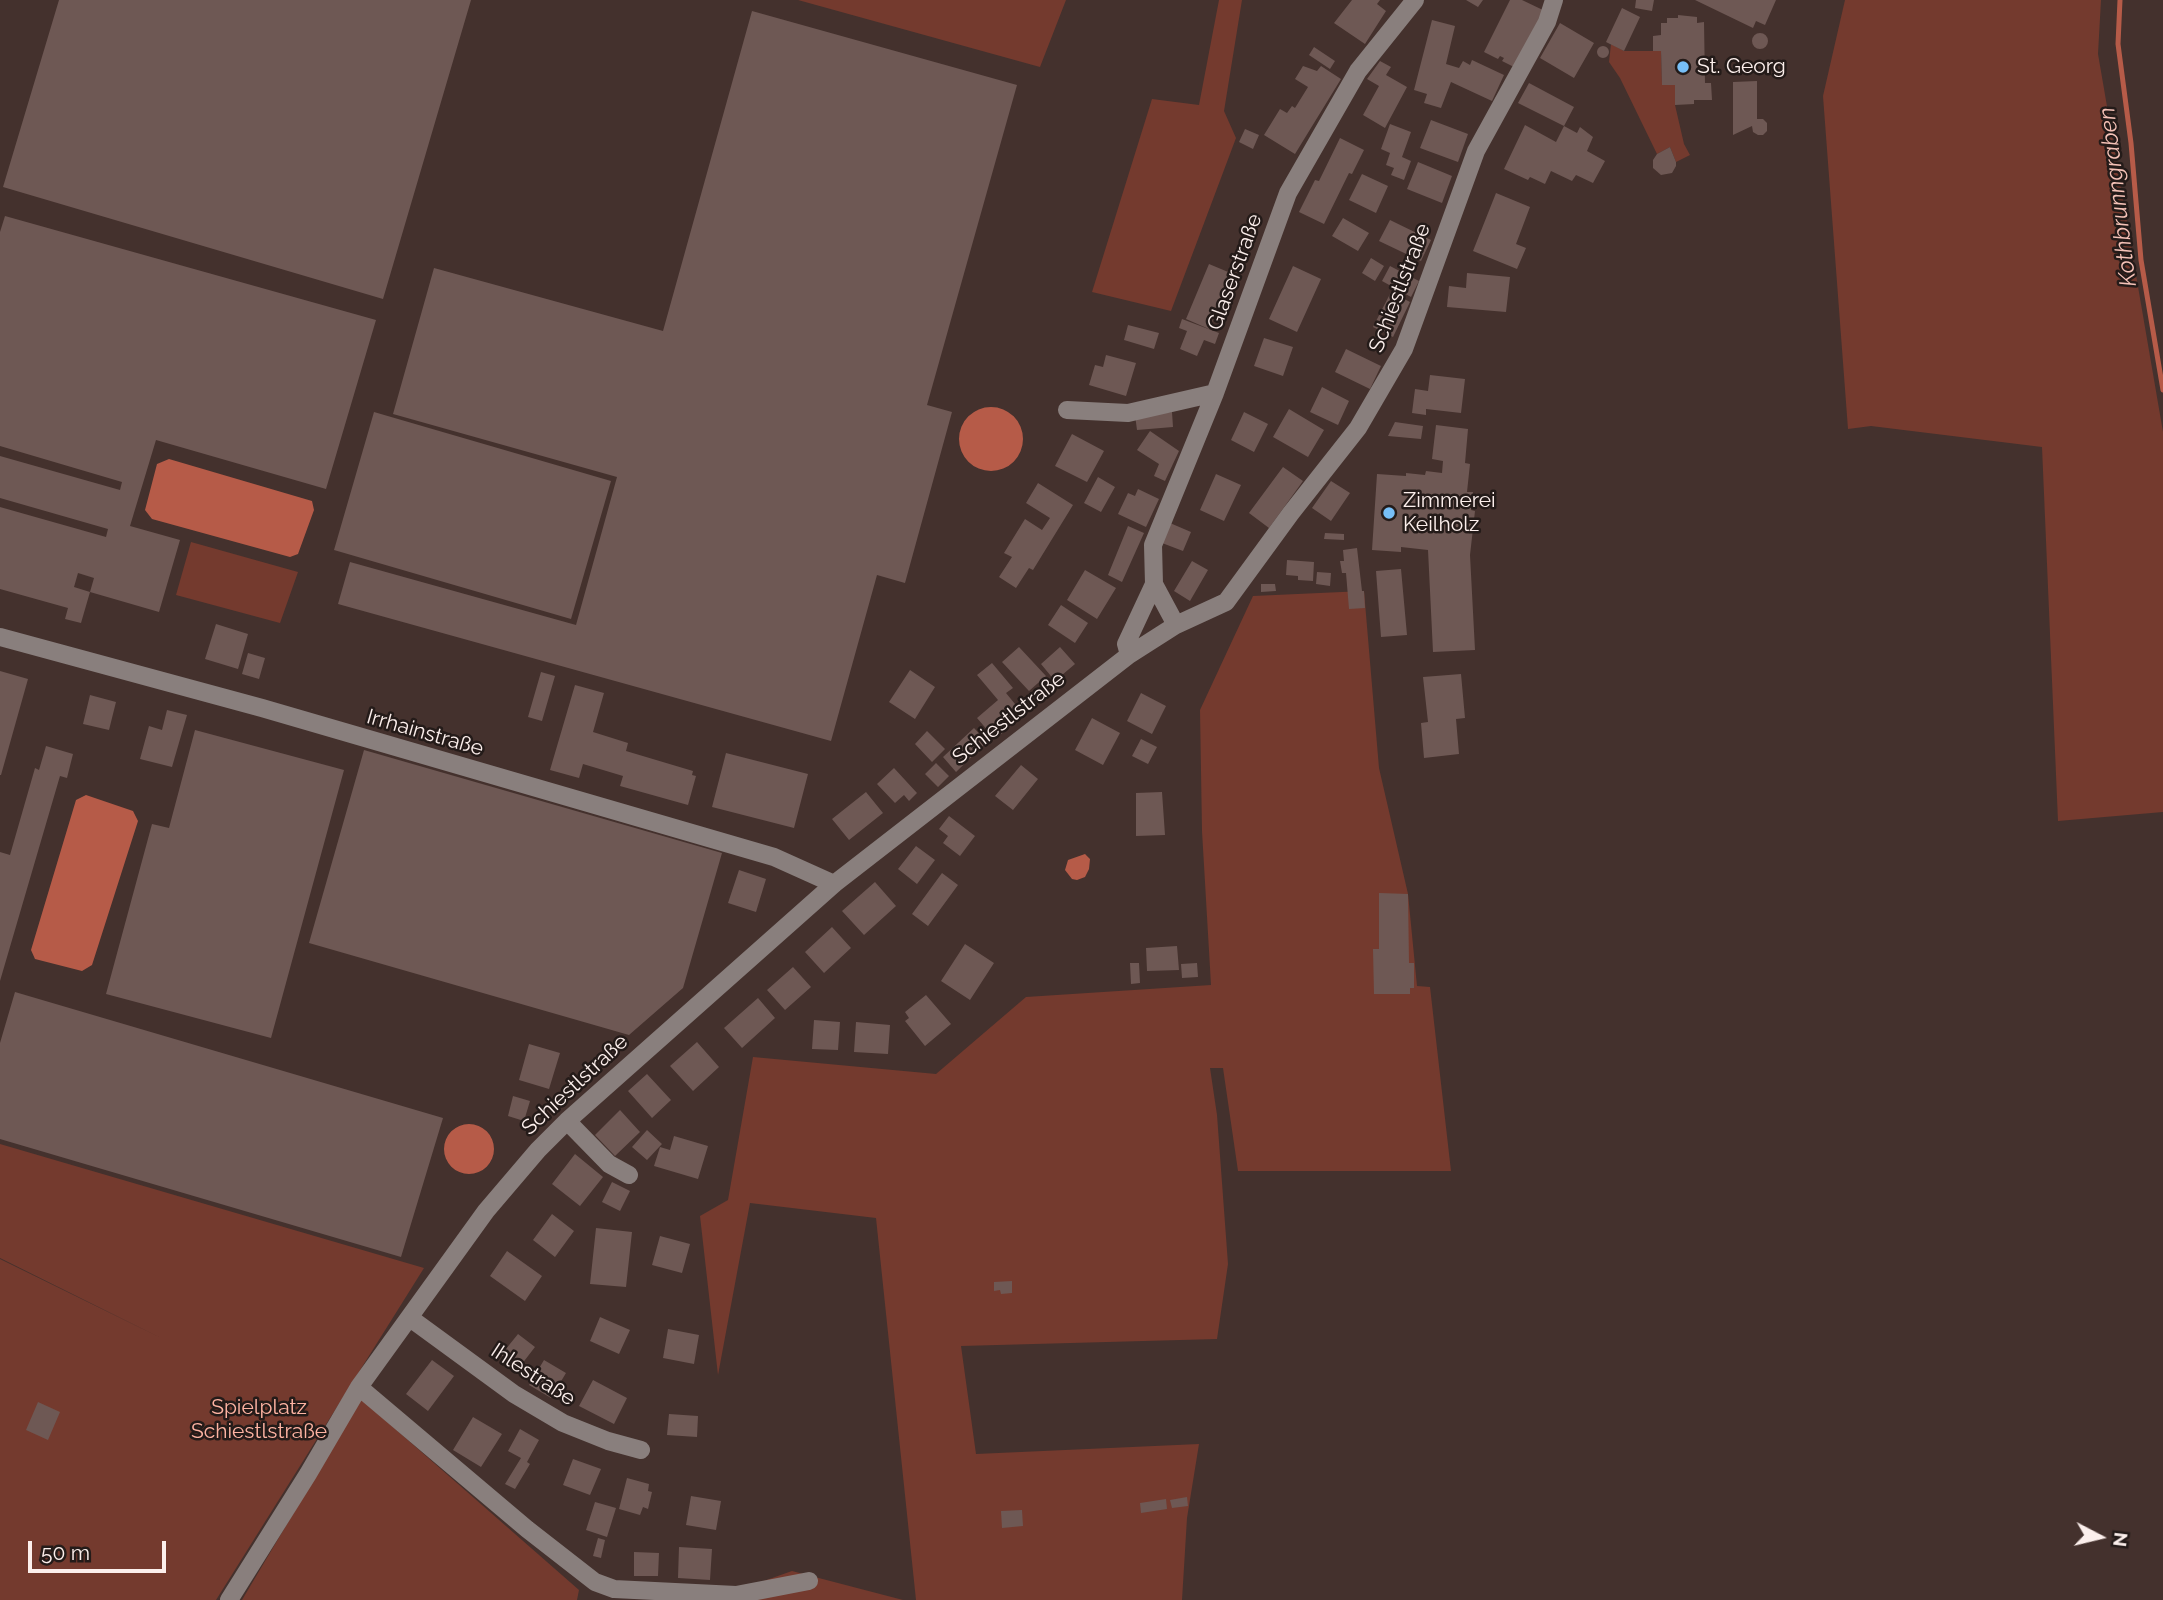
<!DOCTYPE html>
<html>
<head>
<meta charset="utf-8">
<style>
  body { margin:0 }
  #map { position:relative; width:2163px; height:1600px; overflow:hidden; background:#44312d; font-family:Raleway,sans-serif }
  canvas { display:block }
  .north { position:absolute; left:2065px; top:1502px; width:70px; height:70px; -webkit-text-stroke:5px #241b19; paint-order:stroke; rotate:97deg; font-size:19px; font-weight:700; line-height:28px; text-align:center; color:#fcefec }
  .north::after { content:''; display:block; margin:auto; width:24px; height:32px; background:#fcefec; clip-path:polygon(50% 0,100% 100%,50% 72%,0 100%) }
  .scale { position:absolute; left:28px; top:1541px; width:138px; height:32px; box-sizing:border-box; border:4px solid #fcefec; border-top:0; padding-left:9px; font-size:21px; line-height:24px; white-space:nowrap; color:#fcefec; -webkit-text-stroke:5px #241b19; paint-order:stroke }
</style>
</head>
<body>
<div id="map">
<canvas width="2163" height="1600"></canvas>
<div class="north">N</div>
<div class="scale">50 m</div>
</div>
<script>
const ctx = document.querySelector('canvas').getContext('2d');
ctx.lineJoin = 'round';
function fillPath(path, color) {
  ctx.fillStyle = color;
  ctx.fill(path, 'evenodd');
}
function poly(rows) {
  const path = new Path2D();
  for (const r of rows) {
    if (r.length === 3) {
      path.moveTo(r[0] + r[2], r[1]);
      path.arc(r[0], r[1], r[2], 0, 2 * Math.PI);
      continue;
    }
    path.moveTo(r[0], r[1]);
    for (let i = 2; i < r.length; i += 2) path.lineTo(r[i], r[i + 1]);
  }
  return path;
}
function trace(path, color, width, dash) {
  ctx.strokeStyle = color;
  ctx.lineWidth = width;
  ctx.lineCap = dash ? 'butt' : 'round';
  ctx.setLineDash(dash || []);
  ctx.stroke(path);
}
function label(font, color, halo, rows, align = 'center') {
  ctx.font = font + ' Raleway,sans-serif';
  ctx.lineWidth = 5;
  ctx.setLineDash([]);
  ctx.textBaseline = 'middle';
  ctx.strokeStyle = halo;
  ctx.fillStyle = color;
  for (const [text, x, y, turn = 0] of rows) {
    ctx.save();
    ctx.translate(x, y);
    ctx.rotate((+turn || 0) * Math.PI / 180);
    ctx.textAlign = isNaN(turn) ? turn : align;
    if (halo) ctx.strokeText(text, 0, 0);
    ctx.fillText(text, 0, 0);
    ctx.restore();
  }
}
fillPath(poly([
  [798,0,1066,0,1040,67],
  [1219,0,1242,0,1224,111,1236,138,1171,311,1092,292,1152,99,1199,105],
  [1845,0,2101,0,2098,54,2163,432,2163,812,2058,821,2042,447,1871,426,1848,429,1823,96],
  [1611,44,1624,51,1661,51,1662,84,1675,85,1675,105,1684,144,1690,155,1676,162,1670,147,1657,154,1620,78,1609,62],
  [191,542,298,572,280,623,176,595],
  [1364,591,1379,768,1408,894,1417,986,1430,987,1451,1171,1238,1171,1223,1068,1210,1068,1217,1115,1228,1264,1217,1339,961,1346,976,1454,1199,1444,1187,1518,1182,1600,916,1600,876,1218,750,1203,718,1375,700,1216,728,1200,753,1057,936,1074,1026,997,1211,985,1202,831,1200,710,1253,596],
  [0,1144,424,1268,216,1600,0,1600,0,1259,161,1338,0,1258],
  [361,1399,579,1590,577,1600,242,1600],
  [792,1571,903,1600,758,1600,758,1583]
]), '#743a2e');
fillPath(poly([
  [991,439,32],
  [169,459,312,501,314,510,298,554,290,557,152,519,145,510,157,464],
  [86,795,133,811,138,821,92,965,82,971,35,959,31,950,76,800],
  [1085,854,1090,859,1089,869,1085,877,1077,880,1072,879,1065,870,1068,860],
  [469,1149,25]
]), '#b65b48');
trace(poly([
  [2120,0,2118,44,2131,143,2141,260,2163,390]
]), '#b65b48', 5);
fillPath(poly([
  [59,0,471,0,383,299,3,187],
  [1352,0,1380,0,1377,4,1386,11,1365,44,1334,23],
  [1466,0,1483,0,1478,7],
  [1510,0,1522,0,1545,11,1516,68,1502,61,1504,58,1500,56,1498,59,1484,52],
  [1636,0,1654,0,1652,11,1635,8],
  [1695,0,1776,0,1765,25,1756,21,1753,28],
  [1622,8,1640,17,1624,51,1606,42],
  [752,11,1017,85,927,405,952,412,905,583,877,575,831,741,338,604,350,562,576,625,617,477,393,414,434,268,663,331],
  [1678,15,1697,17,1697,23,1704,22,1705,83,1711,83,1712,100,1694,100,1694,104,1675,105,1675,85,1662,85,1661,51,1653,51,1653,36,1661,35,1661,23,1667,23,1667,18,1678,18],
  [1432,20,1455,26,1446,64,1459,68,1463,61,1470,65,1472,60,1504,75,1492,101,1451,82,1441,108,1424,103,1427,94,1414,90],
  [1560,23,1594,43,1574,78,1540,58],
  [1760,41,8],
  [1603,52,6],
  [1314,47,1335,61,1330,69,1309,55],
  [1380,61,1391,67,1386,75,1407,87,1385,128,1363,115,1379,86,1367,79],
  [1303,66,1317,71,1321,66,1341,79,1295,154,1264,135,1280,109,1287,113,1292,106,1295,108,1308,87,1295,79],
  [1757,81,1757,119,1763,119,1767,123,1767,131,1763,135,1758,135,1753,132,1752,126,1733,135,1733,82],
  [1529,83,1574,107,1564,126,1518,103],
  [1431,120,1468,134,1458,162,1420,148],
  [1390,124,1411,132,1402,157,1411,161,1404,180,1391,175,1394,168,1386,165,1390,153,1381,149],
  [1525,125,1556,142,1564,126,1577,133,1580,127,1593,137,1587,151,1605,161,1593,183,1576,175,1572,181,1551,171,1545,184,1530,177,1528,180,1504,169],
  [1245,129,1259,135,1253,149,1239,142],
  [1340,138,1364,150,1352,174,1349,173,1324,224,1299,212,1315,180,1319,181],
  [1670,147,1676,162,1676,166,1672,173,1661,175,1653,168,1653,160,1657,154],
  [1418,162,1452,176,1442,203,1407,189],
  [1362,174,1388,186,1376,213,1349,200],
  [1496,193,1530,207,1516,244,1526,248,1517,269,1473,251],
  [5,216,376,320,326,489,156,440,130,526,180,540,159,612,90,592,94,578,78,573,74,587,90,592,81,623,65,619,68,608,0,589,0,507,106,537,108,529,0,498,0,456,120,490,122,482,0,446,0,232],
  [1343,218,1369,233,1358,251,1332,236],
  [1390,220,1431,240,1421,261,1379,241],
  [1371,258,1384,266,1375,281,1362,273],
  [1209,264,1233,274,1209,329,1186,319],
  [1293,266,1321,279,1297,332,1269,319],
  [1390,266,1419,281,1411,297,1382,281],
  [1467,273,1510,277,1506,312,1447,307,1449,286,1466,288],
  [1391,292,1410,302,1393,337,1373,327],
  [1182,319,1219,333,1215,344,1204,340,1197,356,1180,349,1187,331,1179,328],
  [1128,325,1159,333,1154,349,1124,340],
  [1264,338,1293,347,1283,376,1254,366],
  [1346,349,1381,366,1370,389,1335,372],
  [1106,355,1136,363,1126,396,1089,385,1095,365,1103,367],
  [1430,375,1465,379,1461,413,1426,409,1426,415,1412,413,1415,389,1428,391],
  [1322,387,1349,401,1338,425,1310,412],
  [1289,409,1324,430,1308,457,1273,437],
  [374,412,611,481,571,619,334,550],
  [1172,412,1173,427,1137,430,1135,415],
  [1244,412,1268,424,1254,452,1231,440],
  [1395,422,1423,426,1421,439,1388,436],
  [1436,425,1468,429,1465,463,1470,464,1467,492,1473,492,1471,510,1475,511,1470,555,1475,650,1433,652,1428,550,1401,547,1401,552,1372,550,1377,474,1406,476,1406,473,1425,475,1426,471,1442,473,1443,461,1432,459],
  [1150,431,1179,451,1165,481,1154,476,1159,464,1137,450],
  [1072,434,1104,451,1087,482,1055,466],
  [1283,467,1303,481,1269,528,1249,513],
  [1216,474,1241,485,1224,521,1200,510],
  [1098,477,1115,487,1101,512,1084,503],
  [1331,481,1350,493,1331,521,1312,508],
  [1038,483,1073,505,1033,570,1029,568,1016,588,999,577,1012,557,1004,553,1025,519,1042,530,1050,518,1026,503],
  [1138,489,1159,499,1146,527,1118,514,1128,493,1135,496],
  [1170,523,1191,532,1183,551,1162,543],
  [1128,526,1144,533,1122,582,1108,575],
  [1325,533,1344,534,1344,540,1324,539],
  [1357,548,1362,591,1364,591,1365,608,1349,609,1346,573,1342,573,1340,561,1344,561,1343,550],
  [1287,560,1314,562,1313,581,1298,580,1298,576,1286,575],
  [1192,561,1208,570,1190,601,1174,591],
  [1401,569,1407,635,1381,637,1376,571],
  [1085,570,1116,588,1097,619,1067,600],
  [1317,572,1331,573,1330,586,1316,584],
  [1261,584,1275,584,1276,591,1261,592],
  [1061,605,1088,623,1075,643,1048,625],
  [216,624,248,634,238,669,205,659],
  [1019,647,1046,676,1029,691,1002,662],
  [1060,647,1075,664,1055,681,1041,664],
  [248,653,265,658,259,679,242,674],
  [992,663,1013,688,1006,693,1024,715,995,739,977,718,998,700,977,675],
  [910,670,935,687,915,719,889,702],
  [0,671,28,679,1,775,0,775],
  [541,672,555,676,542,721,528,717],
  [1461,674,1465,718,1456,719,1459,754,1424,758,1421,723,1428,722,1423,677],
  [575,685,604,693,593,732,628,743,626,751,693,771,692,775,696,776,688,805,620,786,623,776,583,764,579,778,550,770],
  [1141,693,1166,706,1152,734,1127,721],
  [90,695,116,702,109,730,83,724],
  [167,710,187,715,172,767,140,759,149,726,162,730],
  [1092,718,1120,733,1103,765,1075,750],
  [974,728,987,742,956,772,943,757],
  [195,730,344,770,271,1038,106,994,152,824,169,828],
  [927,731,945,749,932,762,915,744],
  [1141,739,1157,747,1148,764,1132,756],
  [46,746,73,754,67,778,60,776,0,981,0,852,10,855,35,768,39,770],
  [364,750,722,853,683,988,629,1035,309,943],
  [726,753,808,774,794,828,712,807],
  [936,763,949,776,938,787,925,774],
  [1021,765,1038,779,1013,810,995,796],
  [894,768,917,793,909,801,904,795,895,803,877,784],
  [866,792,883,813,849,840,832,819],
  [1162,792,1165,835,1136,836,1136,793],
  [949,816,975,836,960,856,943,843,948,836,939,829],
  [916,846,935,860,917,884,898,869],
  [739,870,766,879,756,912,728,903],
  [942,873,958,885,928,926,912,914],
  [875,882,896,906,864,935,842,911],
  [1379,893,1408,894,1409,963,1414,963,1414,988,1410,988,1410,994,1374,994,1373,949,1379,949],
  [832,927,851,948,824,973,805,952],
  [965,944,994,963,970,1000,941,981],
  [1177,946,1179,970,1147,971,1146,948],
  [1130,963,1139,963,1140,983,1131,984],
  [1197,963,1198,977,1182,978,1181,964],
  [793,967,811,987,785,1010,767,990],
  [15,992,443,1118,401,1257,0,1139,0,1043],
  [926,995,951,1024,925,1046,905,1021,909,1018,905,1012],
  [758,998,775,1018,742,1048,724,1028],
  [814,1020,840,1022,838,1050,812,1049],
  [856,1022,890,1025,888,1054,854,1052],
  [697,1042,719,1067,693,1091,670,1066],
  [529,1044,560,1053,549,1089,519,1080],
  [647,1074,671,1100,652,1118,628,1091],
  [513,1096,530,1101,524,1121,508,1116],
  [620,1110,640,1132,615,1156,595,1135],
  [647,1130,662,1144,647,1160,632,1147],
  [674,1136,708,1146,698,1179,654,1166,660,1147,670,1150],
  [575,1154,603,1177,580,1206,552,1184],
  [612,1182,630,1191,620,1211,602,1202],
  [552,1214,574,1231,555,1257,533,1240],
  [596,1228,632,1232,626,1287,590,1284],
  [660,1236,690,1244,682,1273,652,1265],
  [507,1251,542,1276,525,1301,490,1276],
  [1012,1281,1012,1293,1001,1294,1000,1290,994,1291,994,1282],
  [600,1317,630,1330,619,1354,590,1341],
  [668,1329,699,1335,694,1364,663,1358],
  [518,1334,535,1347,518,1369,501,1355],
  [432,1360,454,1376,428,1411,406,1394],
  [544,1360,566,1373,551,1398,529,1385],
  [593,1380,627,1398,614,1424,579,1406],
  [38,1402,60,1412,48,1440,26,1430],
  [669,1414,698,1416,697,1437,667,1435],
  [473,1417,502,1434,481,1467,453,1450],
  [520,1429,539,1440,527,1462,530,1464,515,1489,505,1484,521,1458,508,1451],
  [573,1459,601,1469,590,1495,563,1485],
  [627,1478,649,1484,648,1491,652,1492,648,1509,643,1507,640,1515,619,1509],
  [691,1496,721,1501,716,1530,686,1525],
  [1187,1497,1188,1506,1172,1508,1170,1500],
  [1166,1499,1167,1509,1141,1513,1140,1503],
  [595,1502,616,1508,607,1537,586,1530],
  [1022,1510,1023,1526,1002,1528,1001,1511],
  [598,1538,605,1540,601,1558,593,1556],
  [679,1547,712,1549,710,1580,678,1578],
  [634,1552,659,1553,658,1576,634,1576]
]), '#6e5854');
trace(poly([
  [1067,410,1128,413,1215,393],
  [1176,625,1154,584,1153,545,1215,393,1288,193,1358,71,1415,0],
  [0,637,262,708,774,857,834,884],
  [1129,655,1126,644,1154,584],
  [567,1121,609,1164,629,1175],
  [410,1318,514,1394,563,1423,608,1441,641,1450],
  [359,1387,527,1529,595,1582,614,1589,736,1595,809,1581],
  [229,1600,308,1474,359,1387,486,1211,538,1150,567,1121,834,884,1129,655,1176,625,1226,602,1291,513,1358,428,1404,349,1476,151,1547,22,1554,0]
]), '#897f7d', 18);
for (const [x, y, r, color] of [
  [1683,67,7,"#77bff7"],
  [1389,513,7,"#77bff7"]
]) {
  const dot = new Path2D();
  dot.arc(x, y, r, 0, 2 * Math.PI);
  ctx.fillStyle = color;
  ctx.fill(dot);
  trace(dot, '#241b19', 2.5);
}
label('21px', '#fcefec', '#241b19', [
  ["St. Georg",1697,67],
  ["Zimmerei",1403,501],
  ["Keilholz",1403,525]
], 'left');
label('21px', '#fcefec', '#241b19', [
  ["Glaserstraße",1235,272,-70],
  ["Schiestlstraße",1400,288,-69],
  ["Schiestlstraße",1009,718,-38],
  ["Irrhainstraße",425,733,16],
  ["Schiestlstraße",575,1085,-43],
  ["Ihlestraße",533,1375,33]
]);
label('21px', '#feb3a2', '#241b19', [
  ["Spielplatz",259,1408],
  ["Schiestlstraße",259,1432]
]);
label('italic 23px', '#f5c2b7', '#241b19', [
  ["Kothbrunngraben",2118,197,-97]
]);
</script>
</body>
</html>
